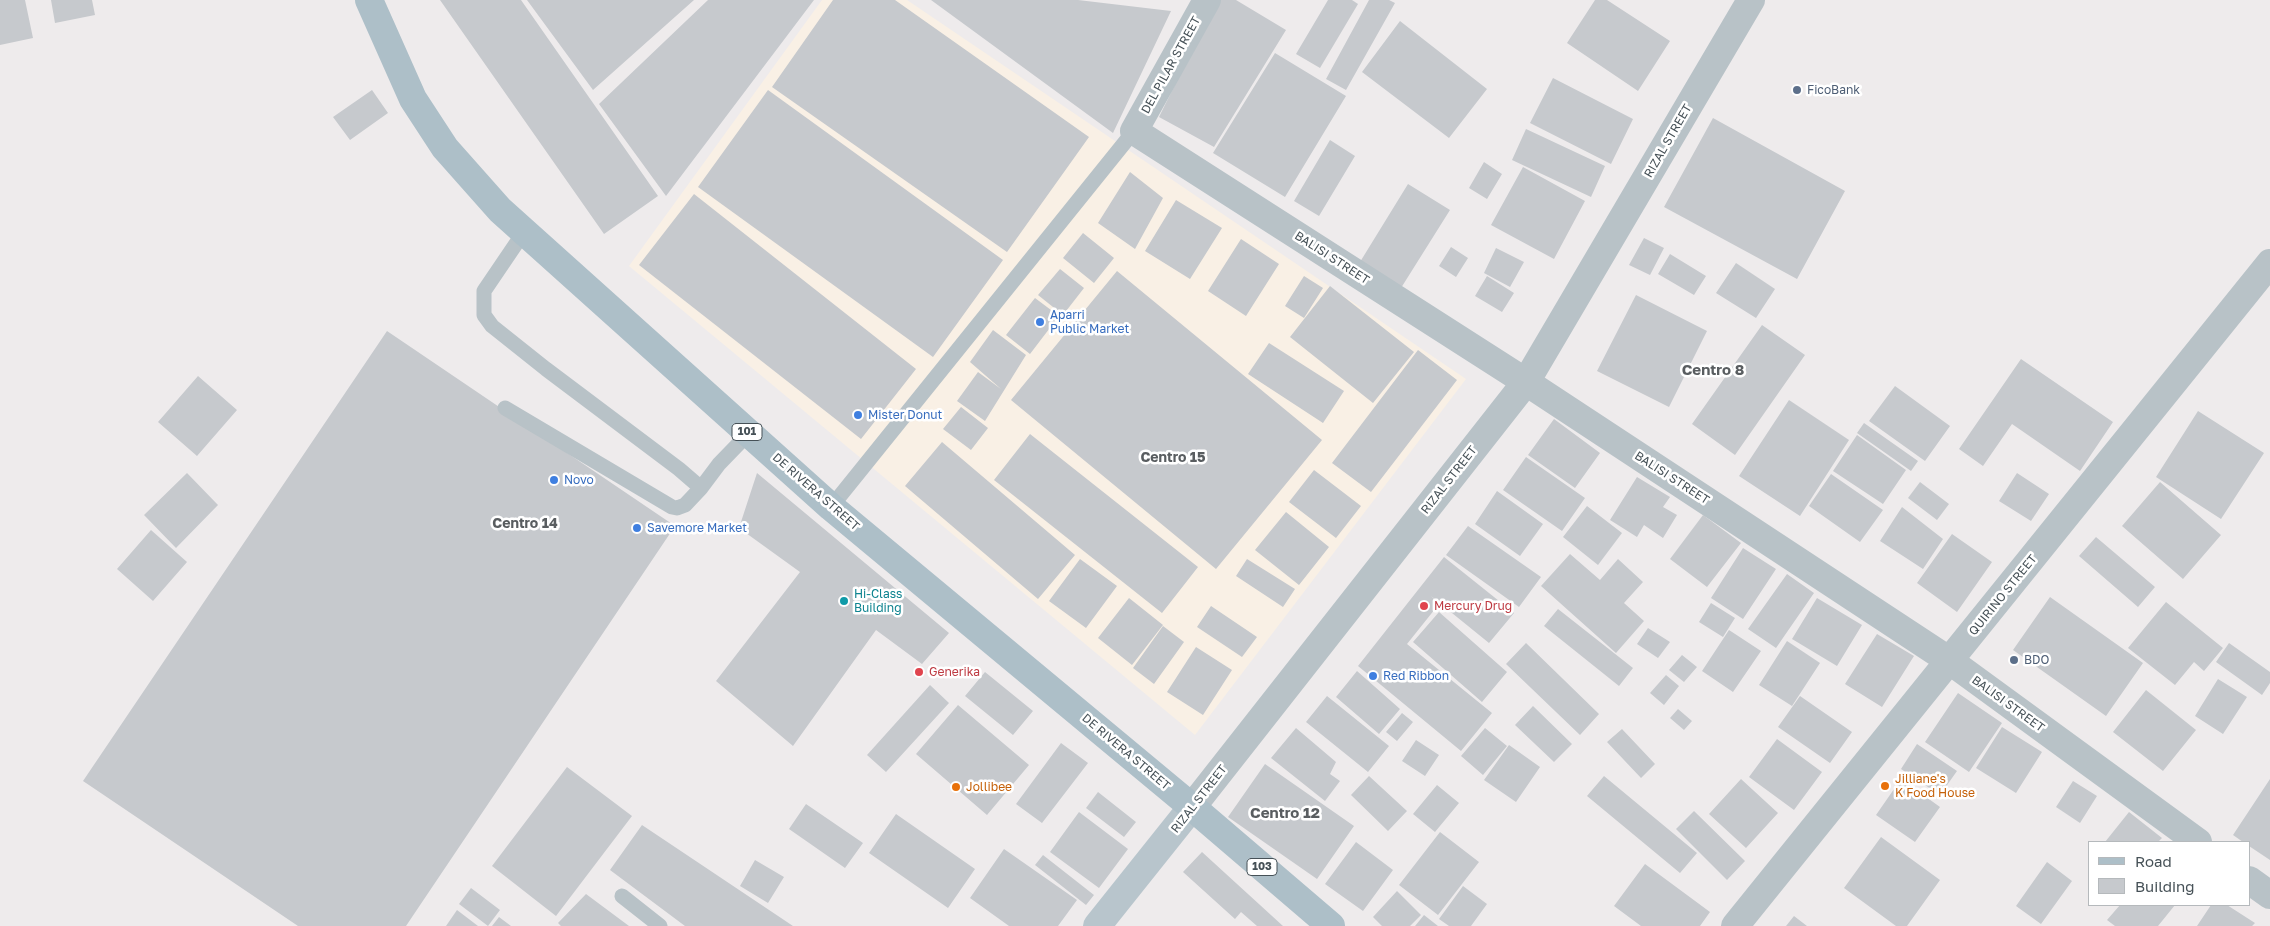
<!DOCTYPE html>
<html>
<head>
<meta charset="utf-8">
<style>
  body { margin:0 }
  #map { position:relative; width:2270px; height:926px; overflow:hidden; background:#eeebec; font-family:"Golos Text",sans-serif }
  canvas { display:block }
  .legend { position:absolute; left:2088px; top:841px; width:162px; height:65px; box-sizing:border-box; background:#fff; border:1px solid #b5b9bc; margin:0; padding:6px 9px; list-style:none; font-size:15px; color:#465157 }
  .legend li { display:flex; align-items:center; gap:10px; height:25px }
  .legend b { width:25px; border:1px solid #b5b9bc }
</style>
</head>
<body>
<div id="map">
<canvas width="2270" height="926"></canvas>
<ul class="legend">
<li><b style="height:6px;background:#adbfc8"></b>Road</li>
<li><b style="height:14px;background:#c6c9cd"></b>Building</li>
</ul>
</div>
<script>
const ctx = document.querySelector('canvas').getContext('2d');
ctx.lineJoin = 'round';
function fillPath(path, color) {
  ctx.fillStyle = color;
  ctx.fill(path, 'evenodd');
}
function poly(rows) {
  const path = new Path2D();
  for (const r of rows) {
    path.moveTo(r[0], r[1]);
    for (let i = 2; i < r.length; i += 2) path.lineTo(r[i], r[i + 1]);
  }
  return path;
}
function trace(path, color, width, dash) {
  ctx.strokeStyle = color;
  ctx.lineWidth = width;
  ctx.lineCap = dash ? 'butt' : 'round';
  ctx.setLineDash(dash || []);
  ctx.stroke(path);
}
function label(font, color, halo, rows, align = 'center') {
  ctx.font = font + ' "Golos Text",sans-serif';
  ctx.lineWidth = 5;
  ctx.setLineDash([]);
  ctx.textBaseline = 'middle';
  ctx.strokeStyle = halo;
  ctx.fillStyle = color;
  for (const [text, x, y, turn = 0] of rows) {
    ctx.save();
    ctx.translate(x, y);
    ctx.rotate((+turn || 0) * Math.PI / 180);
    ctx.textAlign = isNaN(turn) ? turn : align;
    if (halo) ctx.strokeText(text, 0, 0);
    ctx.fillText(text, 0, 0);
    ctx.restore();
  }
}
fillPath(poly([
  [822,0,907,0,1466,379,1195,735,629,266]
]), '#f9f0e5');
fillPath(poly([
  [0,0,25,0,33,38,0,45],
  [51,0,92,0,95,15,55,23],
  [440,0,521,0,658,196,604,234],
  [527,0,694,0,593,90],
  [708,0,814,0,666,196,599,104],
  [833,0,895,0,1089,137,1007,252,772,87],
  [931,0,1078,0,1171,11,1113,133],
  [1217,0,1236,0,1286,30,1214,147,1159,117],
  [1328,0,1352,0,1358,4,1320,68,1296,54],
  [1369,0,1389,0,1395,3,1346,90,1326,79],
  [1595,0,1607,0,1670,41,1638,91,1567,43],
  [1400,21,1487,89,1449,138,1362,72],
  [1275,53,1346,96,1285,197,1213,153],
  [1553,78,1633,119,1611,164,1530,123],
  [372,90,388,113,350,140,333,117],
  [768,90,1003,260,933,357,698,187],
  [1713,118,1845,191,1797,279,1664,207],
  [1526,129,1605,166,1591,197,1512,160],
  [1330,140,1355,156,1319,216,1294,201],
  [1484,162,1502,174,1487,199,1469,188],
  [1523,167,1585,201,1554,259,1491,225],
  [1130,172,1163,198,1135,249,1098,223],
  [1408,184,1450,210,1401,288,1360,262],
  [694,194,916,369,861,439,639,265],
  [1176,200,1222,228,1190,279,1145,251],
  [1083,233,1114,258,1094,283,1063,258],
  [1644,238,1664,248,1650,275,1629,265],
  [1241,239,1279,264,1246,316,1208,291],
  [1451,247,1468,258,1456,277,1439,266],
  [1496,248,1524,262,1510,287,1484,273],
  [1670,254,1706,276,1694,295,1658,274],
  [1736,263,1775,289,1756,318,1716,293],
  [1060,269,1084,288,1063,315,1038,295],
  [1117,271,1322,440,1216,569,1011,400],
  [1304,276,1323,288,1304,318,1285,306],
  [1487,276,1514,293,1502,312,1475,296],
  [1330,286,1414,352,1373,403,1290,337],
  [1636,295,1707,331,1669,407,1597,371],
  [1035,298,1059,316,1030,354,1006,335],
  [1762,325,1805,355,1735,455,1692,424],
  [993,330,1026,355,985,421,957,401,978,372,1001,389,970,362],
  [387,331,675,526,406,926,298,926,83,781],
  [1269,343,1344,391,1323,423,1248,374],
  [1418,350,1457,380,1371,492,1332,463],
  [2021,359,2113,422,2080,471,2012,424,1983,466,1959,449],
  [198,376,237,410,197,456,158,422],
  [1895,386,1950,426,1925,461,1869,421],
  [1789,400,1849,440,1800,516,1739,476],
  [961,407,988,428,971,450,943,429],
  [2198,411,2264,453,2221,519,2156,477],
  [1554,419,1600,453,1575,488,1528,455],
  [1864,423,1918,461,1911,471,1857,433],
  [1030,434,1198,567,1162,613,994,480],
  [1857,435,1906,470,1883,504,1833,471],
  [942,442,1075,555,1038,599,905,486],
  [1526,457,1585,498,1562,531,1503,490],
  [1314,470,1361,506,1336,538,1289,502],
  [187,473,218,505,176,548,144,515],
  [757,473,949,633,922,664,876,630,793,746,716,681,800,572,739,528],
  [2017,473,2049,494,2031,521,1999,501],
  [1831,474,1883,510,1860,542,1809,506],
  [1637,477,1670,497,1663,507,1677,515,1663,538,1644,525,1637,537,1610,520],
  [1920,482,1949,504,1937,520,1908,498],
  [2160,482,2221,535,2183,579,2122,526],
  [1497,491,1543,524,1520,556,1475,524],
  [1587,506,1622,533,1598,565,1563,537],
  [1902,507,1943,539,1923,569,1880,541],
  [1286,512,1329,547,1299,585,1255,550],
  [1703,515,1741,543,1707,587,1670,559],
  [1468,526,1541,577,1519,607,1446,555],
  [151,530,187,562,153,601,117,569],
  [1952,534,1992,562,1957,612,1917,583],
  [2096,537,2155,587,2138,607,2079,556],
  [1743,548,1776,569,1743,619,1711,598],
  [1570,554,1600,580,1618,559,1643,582,1624,603,1644,621,1616,653,1541,586],
  [1444,557,1514,613,1489,643,1431,596,1439,604,1407,644,1492,713,1461,751,1358,666],
  [1080,559,1117,586,1086,628,1049,601],
  [1247,559,1295,589,1283,607,1236,576],
  [1787,574,1814,593,1776,648,1748,629],
  [2050,597,2143,663,2106,716,2013,650],
  [1129,598,1163,625,1132,665,1098,638],
  [1817,598,1862,625,1837,666,1792,639],
  [2166,602,2223,648,2204,671,2194,662,2175,685,2128,648],
  [1711,603,1735,618,1723,637,1699,622],
  [1211,606,1257,637,1242,657,1197,627],
  [1558,609,1633,668,1619,686,1544,626],
  [1439,612,1507,672,1482,702,1413,642],
  [1163,626,1184,642,1154,684,1133,668],
  [1648,628,1670,642,1658,658,1637,644],
  [1729,630,1761,651,1733,692,1702,671],
  [1877,634,1914,656,1882,707,1845,684],
  [1787,641,1820,663,1792,706,1759,685],
  [1526,643,1599,714,1580,735,1506,664],
  [2229,643,2270,672,2270,683,2262,695,2216,662],
  [1196,647,1232,670,1203,715,1167,692],
  [1682,655,1697,667,1684,682,1669,670],
  [1357,671,1400,709,1379,734,1336,697],
  [985,672,1033,711,1013,735,965,696],
  [1666,675,1679,686,1664,705,1650,693],
  [2218,679,2247,697,2223,734,2195,716],
  [930,685,949,703,886,772,867,755],
  [2146,690,2196,730,2163,771,2113,732],
  [1958,693,2002,723,1969,772,1925,742],
  [1327,696,1389,746,1368,772,1306,722],
  [1800,696,1852,732,1830,763,1778,727],
  [958,705,1029,765,987,815,916,754],
  [1533,706,1572,744,1554,762,1515,725],
  [1678,709,1692,721,1684,730,1670,718],
  [1402,713,1413,722,1397,741,1386,732],
  [2002,727,2042,752,2016,793,1976,768],
  [1296,728,1336,762,1330,774,1340,781,1325,801,1271,758],
  [1485,728,1507,746,1483,775,1461,756],
  [1622,729,1655,764,1641,778,1607,742],
  [1777,739,1822,772,1794,810,1749,777],
  [1416,740,1439,755,1425,776,1402,761],
  [1061,743,1088,763,1042,823,1016,804],
  [1917,744,1957,771,1940,795,1901,769],
  [1509,745,1540,767,1516,802,1484,780],
  [1265,764,1354,826,1317,879,1228,817],
  [567,767,632,816,556,916,492,866],
  [1369,776,1407,811,1388,831,1351,795],
  [1604,776,1697,853,1680,873,1587,796],
  [1741,779,1778,813,1746,848,1709,814],
  [1901,779,1940,807,1915,842,1876,815],
  [2270,779,2270,860,2249,846,2249,842,2243,842,2233,835],
  [2073,781,2097,796,2080,823,2056,807],
  [1437,785,1459,803,1435,832,1413,814],
  [1098,792,1136,822,1124,837,1086,808],
  [806,804,863,843,845,868,789,829],
  [1694,811,1745,861,1727,880,1676,829],
  [1079,812,1128,849,1099,888,1050,852],
  [2129,812,2162,838,2158,842,2105,842],
  [896,814,975,869,948,908,869,853],
  [642,825,793,926,685,926,610,870],
  [1440,832,1479,862,1438,915,1399,885],
  [1881,837,1940,880,1907,926,1896,926,1844,888],
  [1356,842,1393,870,1363,911,1325,884],
  [1004,849,1077,900,1058,926,1009,926,970,898],
  [1202,852,1283,926,1257,926,1241,912,1235,919,1183,872],
  [1043,855,1094,895,1086,905,1035,865],
  [755,860,784,877,768,903,740,886],
  [2047,862,2072,881,2041,924,2016,906],
  [1645,864,1710,912,1700,926,1641,926,1614,906],
  [1463,886,1487,904,1471,926,1449,926,1439,919],
  [471,888,500,910,488,926,459,904],
  [1397,891,1421,915,1410,926,1382,926,1373,917],
  [586,894,629,926,561,926,558,923],
  [2120,905,2175,905,2158,926,2115,926,2107,920],
  [2211,905,2227,905,2255,923,2252,926,2197,926],
  [457,910,478,926,446,926],
  [1424,915,1438,926,1415,926],
  [1794,916,1807,926,1786,926],
  [499,917,511,926,492,926]
]), '#c6c9cd');
trace(poly([
  [524,232,484,291,484,315,492,326,546,369,679,469,701,488,719,464,749,433],
  [505,408,672,507,677,508,685,505,701,488],
  [831,507,1134,131],
  [622,896,660,926]
]), '#b8c2c7', 15);
trace(poly([
  [1207,0,1134,131,1526,382,1950,661,2198,842],
  [2249,880,2270,895],
  [1735,926,2270,263]
]), '#b8c2c7', 28);
trace(poly([
  [1192,807,1526,382,1751,0]
]), '#b8c2c7', 28);
trace(poly([
  [1097,926,1192,807]
]), '#b8c5cc', 28);
trace(poly([
  [369,0,413,99,445,148,500,210,831,507,1192,807,1331,926]
]), '#adbfc8', 28);
for (const [x, y, r, color] of [
  [1797,90,5,"#5c6f8a"],
  [1040,322,5,"#3f7fe0"],
  [858,415,5,"#3f7fe0"],
  [554,480,5,"#3f7fe0"],
  [637,528,5,"#3f7fe0"],
  [844,601,5,"#0f9aa8"],
  [1424,606,5,"#e0444e"],
  [2014,660,5,"#5c6f8a"],
  [919,672,5,"#e0444e"],
  [1373,676,5,"#3f7fe0"],
  [1885,786,5,"#e8710a"],
  [956,787,5,"#e8710a"]
]) {
  const dot = new Path2D();
  dot.arc(x, y, r, 0, 2 * Math.PI);
  ctx.fillStyle = color;
  ctx.fill(dot);
  trace(dot, '#fff', 2);
}
for (const [x, y, w] of [
  [747,432,30],
  [1262,867,30]
]) {
  const box = new Path2D();
  box.roundRect(x - w / 2, y - 8.5, w, 17, 4);
  ctx.fillStyle = '#fff';
  ctx.fill(box);
  trace(box, '#465157', 1);
}
label('bold 11px', '#465157', null, [
  ["101",747,432],
  ["103",1262,867]
]);
label('12px', '#465157', '#fff', [
  ["DEL PILAR STREET",1171,65,-61],
  ["RIZAL STREET",1668,141,-60],
  ["BALISI STREET",1332,258,33],
  ["BALISI STREET",1672,478,33],
  ["RIZAL STREET",1449,480,-52],
  ["DE RIVERA STREET",816,492,41],
  ["QUIRINO STREET",2003,595,-51],
  ["BALISI STREET",2008,704,36],
  ["DE RIVERA STREET",1126,752,40],
  ["RIZAL STREET",1199,799,-52]
]);
label('12px', '#4e5e75', '#fff', [
  ["FicoBank",1807,90],
  ["BDO",2024,660]
], 'left');
label('12px', '#366cbe', '#fff', [
  ["Aparri",1050,315],
  ["Public Market",1050,329],
  ["Mister Donut",868,415],
  ["Novo",564,480],
  ["Savemore Market",647,528],
  ["Red Ribbon",1383,676]
], 'left');
label('12px', '#0d838f', '#fff', [
  ["Hi-Class",854,594],
  ["Building",854,608]
], 'left');
label('12px', '#be3a42', '#fff', [
  ["Mercury Drug",1434,606],
  ["Generika",929,672]
], 'left');
label('12px', '#c56008', '#fff', [
  ["Jilliane's",1895,779],
  ["K Food House",1895,793],
  ["Jollibee",966,787]
], 'left');
label('bold 14px', '#595d60', '#fff', [
  ["Centro 15",1173,458],
  ["Centro 14",525,524]
]);
label('bold 15px', '#595d60', '#fff', [
  ["Centro 8",1713,370],
  ["Centro 12",1285,813]
]);
</script>
</body>
</html>
